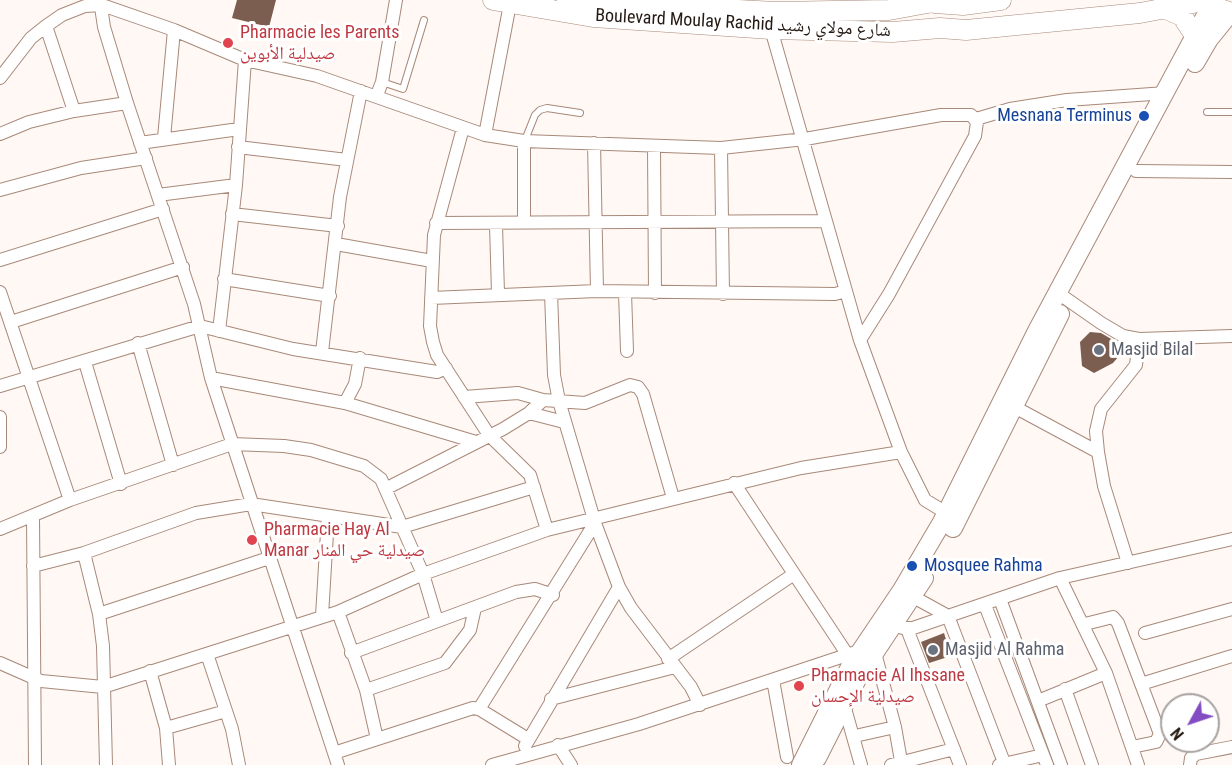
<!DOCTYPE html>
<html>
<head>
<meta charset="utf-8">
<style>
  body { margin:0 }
  #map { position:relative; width:1232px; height:765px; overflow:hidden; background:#fff8f4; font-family:"Roboto Condensed",sans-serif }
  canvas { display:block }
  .north { position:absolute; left:1160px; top:693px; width:60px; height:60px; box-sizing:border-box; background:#fff; border:2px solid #a8a3a1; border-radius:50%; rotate:230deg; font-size:16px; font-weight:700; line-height:24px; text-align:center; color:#251913 }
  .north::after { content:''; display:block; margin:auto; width:21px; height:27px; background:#834cc3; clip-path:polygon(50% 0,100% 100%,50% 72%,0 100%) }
</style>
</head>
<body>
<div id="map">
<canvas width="1232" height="765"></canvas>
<div class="north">N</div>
</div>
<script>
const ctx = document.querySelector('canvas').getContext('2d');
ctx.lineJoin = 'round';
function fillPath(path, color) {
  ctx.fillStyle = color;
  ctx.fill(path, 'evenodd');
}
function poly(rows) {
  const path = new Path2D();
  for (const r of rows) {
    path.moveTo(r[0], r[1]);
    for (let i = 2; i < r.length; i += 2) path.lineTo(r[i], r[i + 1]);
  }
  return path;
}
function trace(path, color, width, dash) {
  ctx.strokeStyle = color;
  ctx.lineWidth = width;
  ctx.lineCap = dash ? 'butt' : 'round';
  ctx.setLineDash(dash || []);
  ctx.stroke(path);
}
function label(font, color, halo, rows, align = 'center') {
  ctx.font = font + ' "Roboto Condensed","Noto Naskh Arabic",sans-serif';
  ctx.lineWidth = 6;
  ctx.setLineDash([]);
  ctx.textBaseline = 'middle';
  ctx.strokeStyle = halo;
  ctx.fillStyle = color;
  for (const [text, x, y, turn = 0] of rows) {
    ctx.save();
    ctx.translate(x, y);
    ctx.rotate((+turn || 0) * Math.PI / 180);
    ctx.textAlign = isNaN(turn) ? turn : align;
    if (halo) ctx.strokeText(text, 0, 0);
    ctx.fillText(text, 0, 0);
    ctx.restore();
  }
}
fillPath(poly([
  [237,0,276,0,269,27,232,18],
  [1090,332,1101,333,1113,340,1117,343,1119,356,1113,363,1094,373,1082,366,1080,342],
  [944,633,951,656,929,663,921,642]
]), '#7c5e50');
const lane = poly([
  [382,82,403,89,424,20],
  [1207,112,1232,112],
  [525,140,535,115,540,110,547,108,580,113]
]);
const street = poly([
  [100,0,104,27,127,103,194,304,211,378,338,765],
  [46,26,74,111],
  [771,29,860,340,901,452,925,500,953,517],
  [0,78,31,38,46,26,62,15,85,6,102,5,174,30,245,60,317,76,485,135,524,141,721,148,805,139,941,115,971,115,977,122,975,136,889,294,860,340],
  [377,95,382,82,396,0],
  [976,119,1010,109,1067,100,1166,93],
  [463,128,434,235,430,326,433,342,437,355,489,435,530,475,547,530],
  [0,134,29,122,74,111,127,103],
  [485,135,510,4],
  [164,138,174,30],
  [140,143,239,129],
  [594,143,597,291],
  [238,147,347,160],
  [654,147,655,293],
  [721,148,723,294],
  [1136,171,1232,172],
  [0,190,81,168,146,158],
  [158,195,236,185],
  [232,214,338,226],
  [436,223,826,221],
  [524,223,524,141],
  [496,225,498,293],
  [336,244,432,261],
  [0,260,163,209],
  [224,279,330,296],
  [0,292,70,500],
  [551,293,554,375,559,401,595,523,619,587,631,608,691,687,700,705],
  [625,293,627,351],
  [1058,293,1101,323,1123,336,1139,339],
  [431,298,597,291,835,294,846,291],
  [11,322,183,267],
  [219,331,236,185,245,60],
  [138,343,173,465],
  [322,352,340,197,361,91],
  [85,362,121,484],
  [211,378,345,403,476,442],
  [0,386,200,326,293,349,437,372,446,368],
  [464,397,518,393,543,400],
  [345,403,355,384,360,358],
  [1007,403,1098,452],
  [529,413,564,422],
  [0,417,0,447],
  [734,483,847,654],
  [387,488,503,429,529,413,543,400,585,403,630,385,638,387,643,394,673,498],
  [33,517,35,765],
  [0,529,70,500,232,444,284,446,311,450,364,466,381,479,423,574,437,621],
  [84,553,99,614,103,646,106,765],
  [1128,563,1104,486,1098,452,1096,431,1101,409,1136,365,1139,339,1232,336],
  [33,566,84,553,196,513,251,504,402,527,534,487],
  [1060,578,1106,673,1138,765],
  [908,594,948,616,1005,765],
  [1000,599,1061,765],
  [985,605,1047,765],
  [338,612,366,690,377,739],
  [99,614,269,558],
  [322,616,328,516],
  [887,623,903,628,913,628,1060,578,1232,539],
  [1085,624,1113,617,1118,623,1160,734,1156,742,1132,747],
  [907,629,960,765],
  [1145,633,1232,609],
  [351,653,516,592,535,589,553,595],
  [875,653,895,727,901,761],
  [207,654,232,729,239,765],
  [668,659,794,574],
  [0,663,41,681,103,687,338,612,423,574,547,530,801,468,901,452],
  [150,671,166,728,169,765],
  [773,680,787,757],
  [1141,684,1232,656],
  [1065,689,1092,765],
  [366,690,445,663,470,630,475,608],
  [551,699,675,667],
  [1038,701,1106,673],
  [844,705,861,765],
  [479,709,595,523],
  [166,728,226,711],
  [855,736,895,727],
  [558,745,571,765],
  [525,746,619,587],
  [334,753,473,708,479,709,528,739],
  [492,765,639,724,859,651],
  [891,765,954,749],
  [999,765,1043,755],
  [1190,765,1191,758,1196,754,1232,747]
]);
const secondary = poly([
  [1195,63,1209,39,1231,12],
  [953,528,1060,314],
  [817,758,857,679,924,578],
  [801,765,850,667,902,590,942,522,1037,331,1212,4]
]);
const primary = poly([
  [493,0,593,17,771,29,893,32,940,28,966,30,1140,13,1209,0],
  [1209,0,1220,9,1232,13],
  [567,1,776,12,889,10,944,0],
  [935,3,963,5,1001,0],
  [1166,9,1182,16,1196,37]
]);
trace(lane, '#a88979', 8);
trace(street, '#a88979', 14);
trace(secondary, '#a88979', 20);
trace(primary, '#a88979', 21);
trace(lane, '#fff', 6);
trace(street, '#fff', 12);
trace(secondary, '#fff', 18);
trace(primary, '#fff', 20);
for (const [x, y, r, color] of [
  [228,43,6,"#e0444e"],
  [1144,116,6,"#1a4fb4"],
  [1099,350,6,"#6b7280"],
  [252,540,6,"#e0444e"],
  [912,566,6,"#1a4fb4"],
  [933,650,6,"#6b7280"],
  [799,686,6,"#e0444e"]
]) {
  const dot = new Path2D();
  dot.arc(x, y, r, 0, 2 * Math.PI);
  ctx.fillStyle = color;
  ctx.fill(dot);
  trace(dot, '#fff', 2);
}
label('18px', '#251913', '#fff', [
  ["Boulevard Moulay Rachid شارع مولاي رشيد",743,24,3]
]);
label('18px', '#be3a42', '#fff', [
  ["Pharmacie les Parents",240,33],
  ["صيدلية الأبوين",240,54],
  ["Pharmacie Hay Al",264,530],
  ["Manar صيدلية حي المنار",264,551],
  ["Pharmacie Al Ihssane",811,676],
  ["صيدلية الإحسان",811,697]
], 'left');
label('18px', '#164399', '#fff', [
  ["Mesnana Terminus",1132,116],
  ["Mosquee Rahma",924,566,"left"]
], 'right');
label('18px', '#5b616d', '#fff', [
  ["Masjid Bilal",1111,350],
  ["Masjid Al Rahma",945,650]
], 'left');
</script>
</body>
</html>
